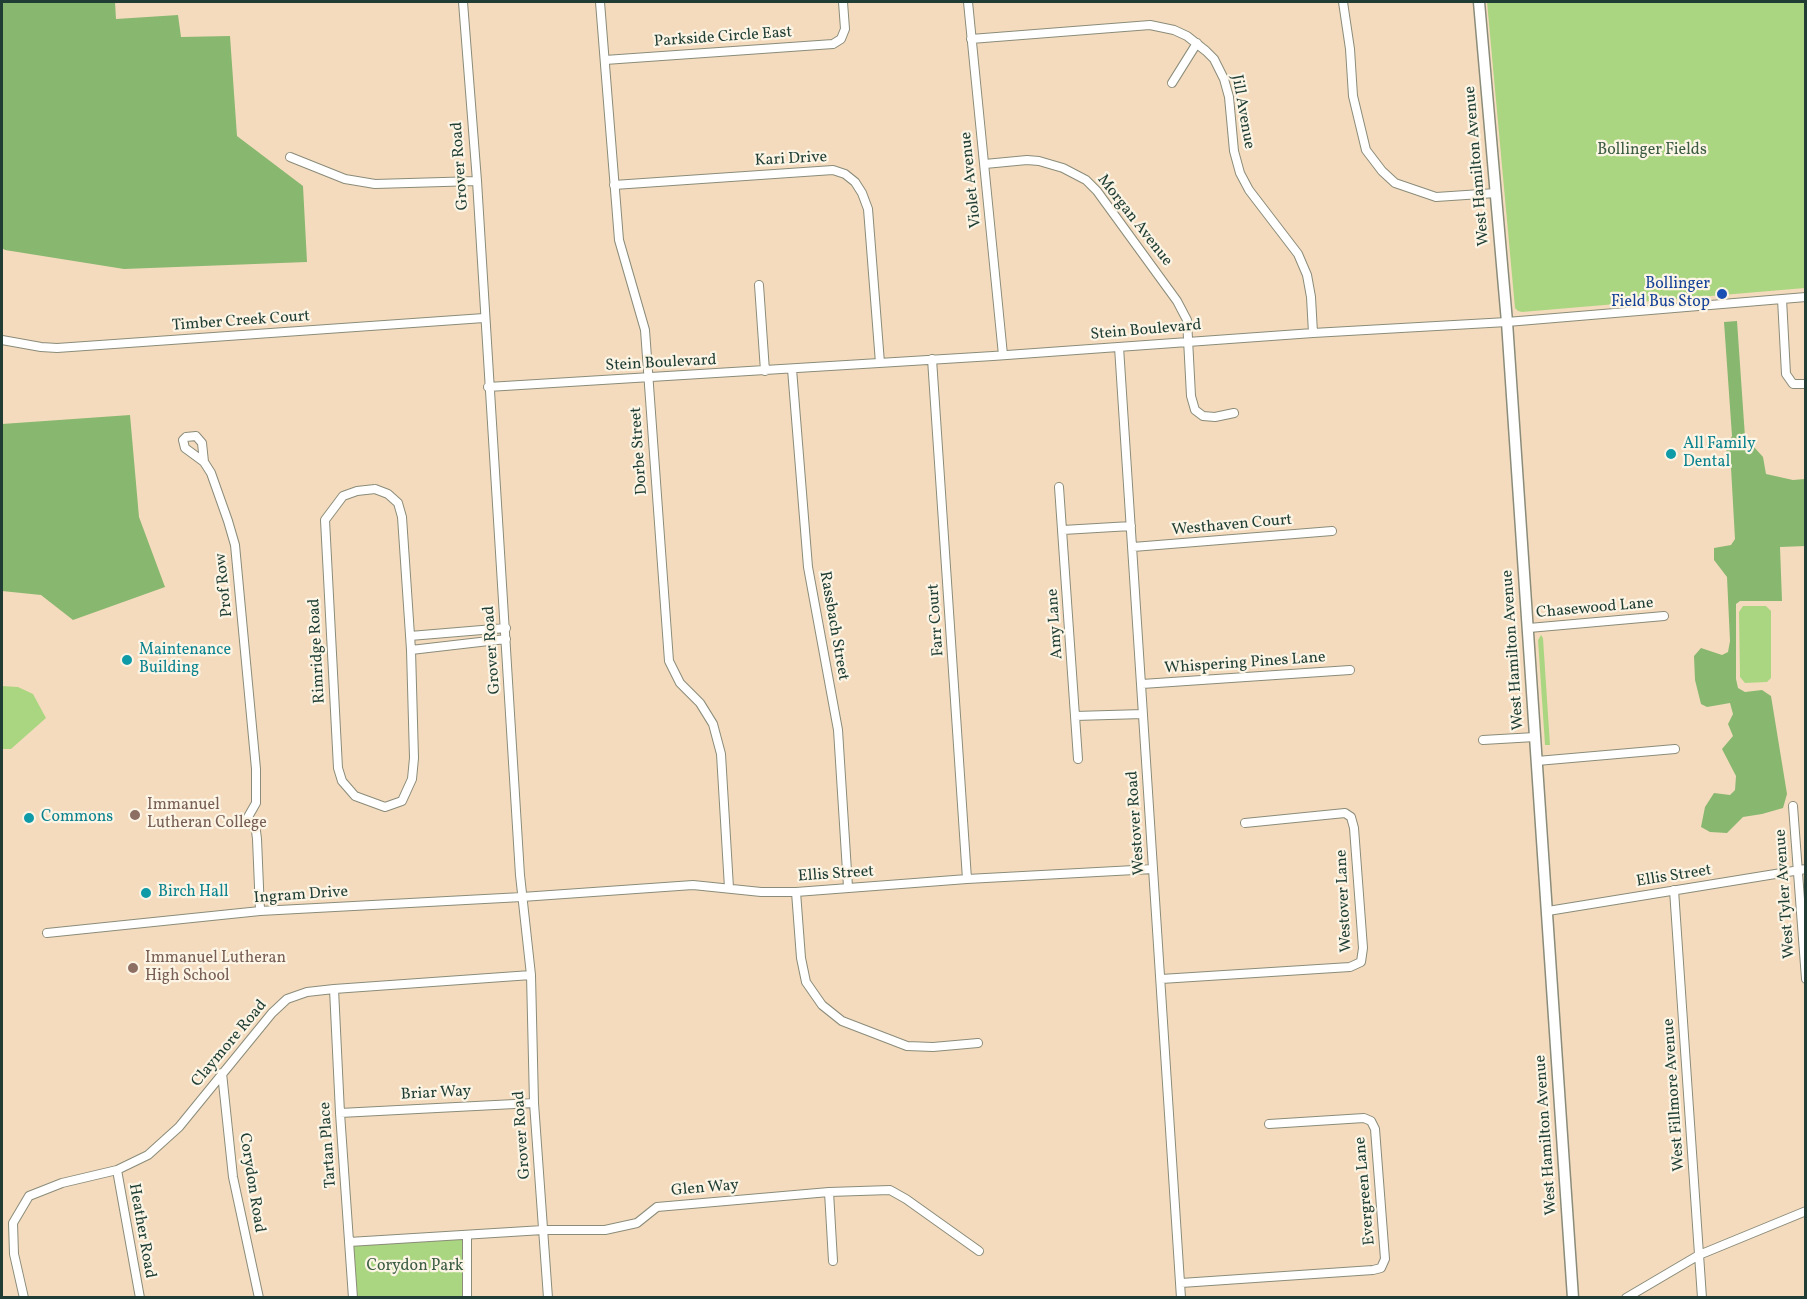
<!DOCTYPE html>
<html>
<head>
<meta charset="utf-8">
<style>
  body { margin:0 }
  #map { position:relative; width:1807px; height:1299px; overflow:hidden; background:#f5dbbe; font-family:Vollkorn,serif }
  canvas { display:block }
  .frame { position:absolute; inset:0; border:3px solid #1f3d34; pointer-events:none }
</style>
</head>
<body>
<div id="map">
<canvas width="1807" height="1299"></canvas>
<div class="frame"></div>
</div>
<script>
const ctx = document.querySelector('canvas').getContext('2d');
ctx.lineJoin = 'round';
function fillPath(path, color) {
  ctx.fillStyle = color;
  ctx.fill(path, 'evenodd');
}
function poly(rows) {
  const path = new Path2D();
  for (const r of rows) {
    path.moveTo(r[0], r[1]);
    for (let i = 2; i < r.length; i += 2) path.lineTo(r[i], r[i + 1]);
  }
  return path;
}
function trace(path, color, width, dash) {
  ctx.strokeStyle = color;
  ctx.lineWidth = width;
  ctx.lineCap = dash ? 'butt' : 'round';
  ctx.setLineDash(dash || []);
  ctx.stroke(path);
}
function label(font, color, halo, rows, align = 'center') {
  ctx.font = font + ' Vollkorn,serif';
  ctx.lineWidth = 4.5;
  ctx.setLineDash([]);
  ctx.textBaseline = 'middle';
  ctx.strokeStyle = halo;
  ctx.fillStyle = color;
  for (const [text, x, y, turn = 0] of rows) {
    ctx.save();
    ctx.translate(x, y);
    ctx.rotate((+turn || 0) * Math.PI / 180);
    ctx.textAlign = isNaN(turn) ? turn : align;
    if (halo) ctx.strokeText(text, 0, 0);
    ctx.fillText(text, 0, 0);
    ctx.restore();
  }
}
fillPath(poly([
  [1487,2,1805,2,1805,288,1522,312,1518,311,1515,308],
  [1743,606,1766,606,1771,611,1771,678,1767,682,1745,683,1740,677,1739,612],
  [1541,635,1543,638,1550,745,1545,745,1538,640],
  [2,686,18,687,33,694,46,718,11,749,2,749],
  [467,1235,467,1297,353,1297,349,1242]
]), '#abd681');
fillPath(poly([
  [2,2,115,2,116,19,178,15,181,37,230,36,237,136,303,186,307,262,124,269,5,250,2,248],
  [1737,321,1745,437,1763,457,1766,474,1793,480,1805,479,1806,546,1780,547,1782,601,1740,601,1736,604,1736,679,1738,688,1745,692,1762,690,1771,696,1787,794,1783,808,1762,814,1743,817,1727,833,1710,832,1701,827,1705,807,1714,793,1730,795,1735,790,1736,776,1722,749,1733,736,1728,724,1733,714,1730,703,1707,707,1701,704,1695,680,1694,656,1701,648,1722,655,1728,652,1730,641,1727,577,1714,560,1714,548,1731,545,1735,539,1731,468,1726,449,1732,436,1724,322],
  [130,415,139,517,165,587,73,620,41,595,2,591,2,424]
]), '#88b76f');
const street = poly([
  [463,2,477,181,520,875,531,975,534,1103,548,1298],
  [600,2,619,240,645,330,669,661,680,683,700,703,713,724,721,754,729,888],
  [968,2,1003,355],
  [1343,2,1350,49,1353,96,1366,150,1382,171,1395,183,1436,197,1496,193],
  [971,39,1150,25,1174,30,1187,36,1206,51,1214,59,1224,79,1229,97,1234,151,1240,173,1249,190,1298,254,1307,275,1311,297,1313,333],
  [605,60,833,44,841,39,845,29,843,2],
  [1172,83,1197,43],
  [290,157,345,179,375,184,477,181],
  [985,164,1027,160,1039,161,1063,168,1086,180,1097,191,1177,301,1187,320,1191,396,1195,410,1203,416,1215,417,1234,413],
  [614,185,833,170,845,174,855,182,862,193,868,209,880,363],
  [759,285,765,371],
  [1782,299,1786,374,1793,384,1806,384],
  [2,340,41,347,57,348,484,318],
  [1119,347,1181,1298],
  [932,359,967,879],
  [792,369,808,567,838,730,848,887],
  [488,387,993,356,1313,333,1507,322,1806,297],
  [204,462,202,443,196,436,186,437,183,440,185,448,204,462,211,473,228,521,235,545,256,769,256,803,248,817,256,831,257,839,260,911],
  [1059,487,1078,759],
  [375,489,388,494,398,503,402,517,411,650,414,758,412,779,402,801,385,807,355,796,342,781,338,768,325,520,343,496,357,491,375,489],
  [1063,530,1131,526],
  [1133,547,1332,531],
  [1529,628,1664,616],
  [410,636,506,628],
  [411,650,506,639],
  [1142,684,1350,670],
  [1075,716,1143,714],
  [1483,740,1535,737],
  [1537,761,1675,749],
  [1793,806,1806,979],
  [1674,890,1702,1298],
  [796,892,801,958,806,982,822,1005,842,1021,907,1046,933,1047,978,1043],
  [1548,911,1806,869],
  [47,933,260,911,522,897,693,885,761,892,796,892,967,879,1153,869],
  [1161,979,1350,967,1361,962,1363,948,1354,828,1351,817,1345,813,1245,823],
  [334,989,340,1113,353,1298],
  [222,1073,233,1177,259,1298],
  [340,1113,534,1103],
  [117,1170,140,1298],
  [829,1192,833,1261],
  [467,1235,467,1298],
  [349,1242,543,1230,605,1230,637,1223,657,1207,829,1192,890,1190,906,1199,979,1251],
  [1181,1283,1373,1270,1381,1268,1385,1259,1375,1129,1371,1121,1364,1118,1269,1124],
  [24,1298,14,1254,13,1223,29,1196,62,1183,117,1170,148,1155,179,1127,272,1013,287,999,307,992,334,989,531,975],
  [1626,1298,1699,1255,1806,1211]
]);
const secondary = poly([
  [1479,2,1507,322,1573,1298]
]);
trace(street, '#8a8c79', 10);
trace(secondary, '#8a8c79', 13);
trace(street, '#fff', 8);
trace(secondary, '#fff', 10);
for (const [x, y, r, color] of [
  [1722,294,6,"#1a4fb4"],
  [1671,454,6,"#0f9aa8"],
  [127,660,6,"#0f9aa8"],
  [135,815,6,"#8d6e63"],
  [29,818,6,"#0f9aa8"],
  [146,893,6,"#0f9aa8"],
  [133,968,6,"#8d6e63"]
]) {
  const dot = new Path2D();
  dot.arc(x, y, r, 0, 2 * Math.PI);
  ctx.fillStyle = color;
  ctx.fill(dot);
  trace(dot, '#fcf5e5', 2);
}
label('16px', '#1f3d34', '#fcf5e5', [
  ["Parkside Circle East",723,38,-4],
  ["Jill Avenue",1242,112,80],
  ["Kari Drive",791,160,-3],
  ["Grover Road",461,166,-94],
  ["West Hamilton Avenue",1478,166,-95],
  ["Violet Avenue",972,180,-96],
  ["Morgan Avenue",1134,221,52],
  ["Timber Creek Court",241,322,-4],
  ["Stein Boulevard",1146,331,-5],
  ["Stein Boulevard",661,364,-3],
  ["Dorbe Street",640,451,-94],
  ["Westhaven Court",1232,526,-5],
  ["Prof Row",225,585,-96],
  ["Chasewood Lane",1595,609,-5],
  ["Farr Court",937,620,-94],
  ["Amy Lane",1056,624,-94],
  ["Rassbach Street",833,626,80],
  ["Grover Road",493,650,-94],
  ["West Hamilton Avenue",1514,650,-94],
  ["Rimridge Road",318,651,-93],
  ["Whispering Pines Lane",1245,664,-4],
  ["Westover Road",1137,823,-94],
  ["Ellis Street",836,875,-4],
  ["Ellis Street",1674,877,-9],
  ["West Tyler Avenue",1786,894,-94],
  ["Ingram Drive",301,896,-4],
  ["Westover Lane",1345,901,-93],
  ["Claymore Road",230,1044,-50],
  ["Briar Way",436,1094,-3],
  ["West Fillmore Avenue",1675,1095,-94],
  ["Grover Road",523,1135,-94],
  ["West Hamilton Avenue",1547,1135,-94],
  ["Tartan Place",329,1145,-94],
  ["Corydon Road",251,1183,81],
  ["Glen Way",705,1189,-5],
  ["Evergreen Lane",1366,1191,-95],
  ["Heather Road",141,1231,80]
]);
label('16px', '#3b5c43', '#fcf5e5', [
  ["Bollinger Fields",1652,151],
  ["Corydon Park",415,1267]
]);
label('16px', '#164399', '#fcf5e5', [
  ["Bollinger",1710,285],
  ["Field Bus Stop",1710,303]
], 'right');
label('16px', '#0d838f', '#fcf5e5', [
  ["All Family",1683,445],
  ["Dental",1683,463],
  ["Maintenance",139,651],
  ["Building",139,669],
  ["Commons",41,818],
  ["Birch Hall",158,893]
], 'left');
label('16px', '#785e54', '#fcf5e5', [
  ["Immanuel",147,806],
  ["Lutheran College",147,824],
  ["Immanuel Lutheran",145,959],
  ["High School",145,977]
], 'left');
</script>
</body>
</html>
